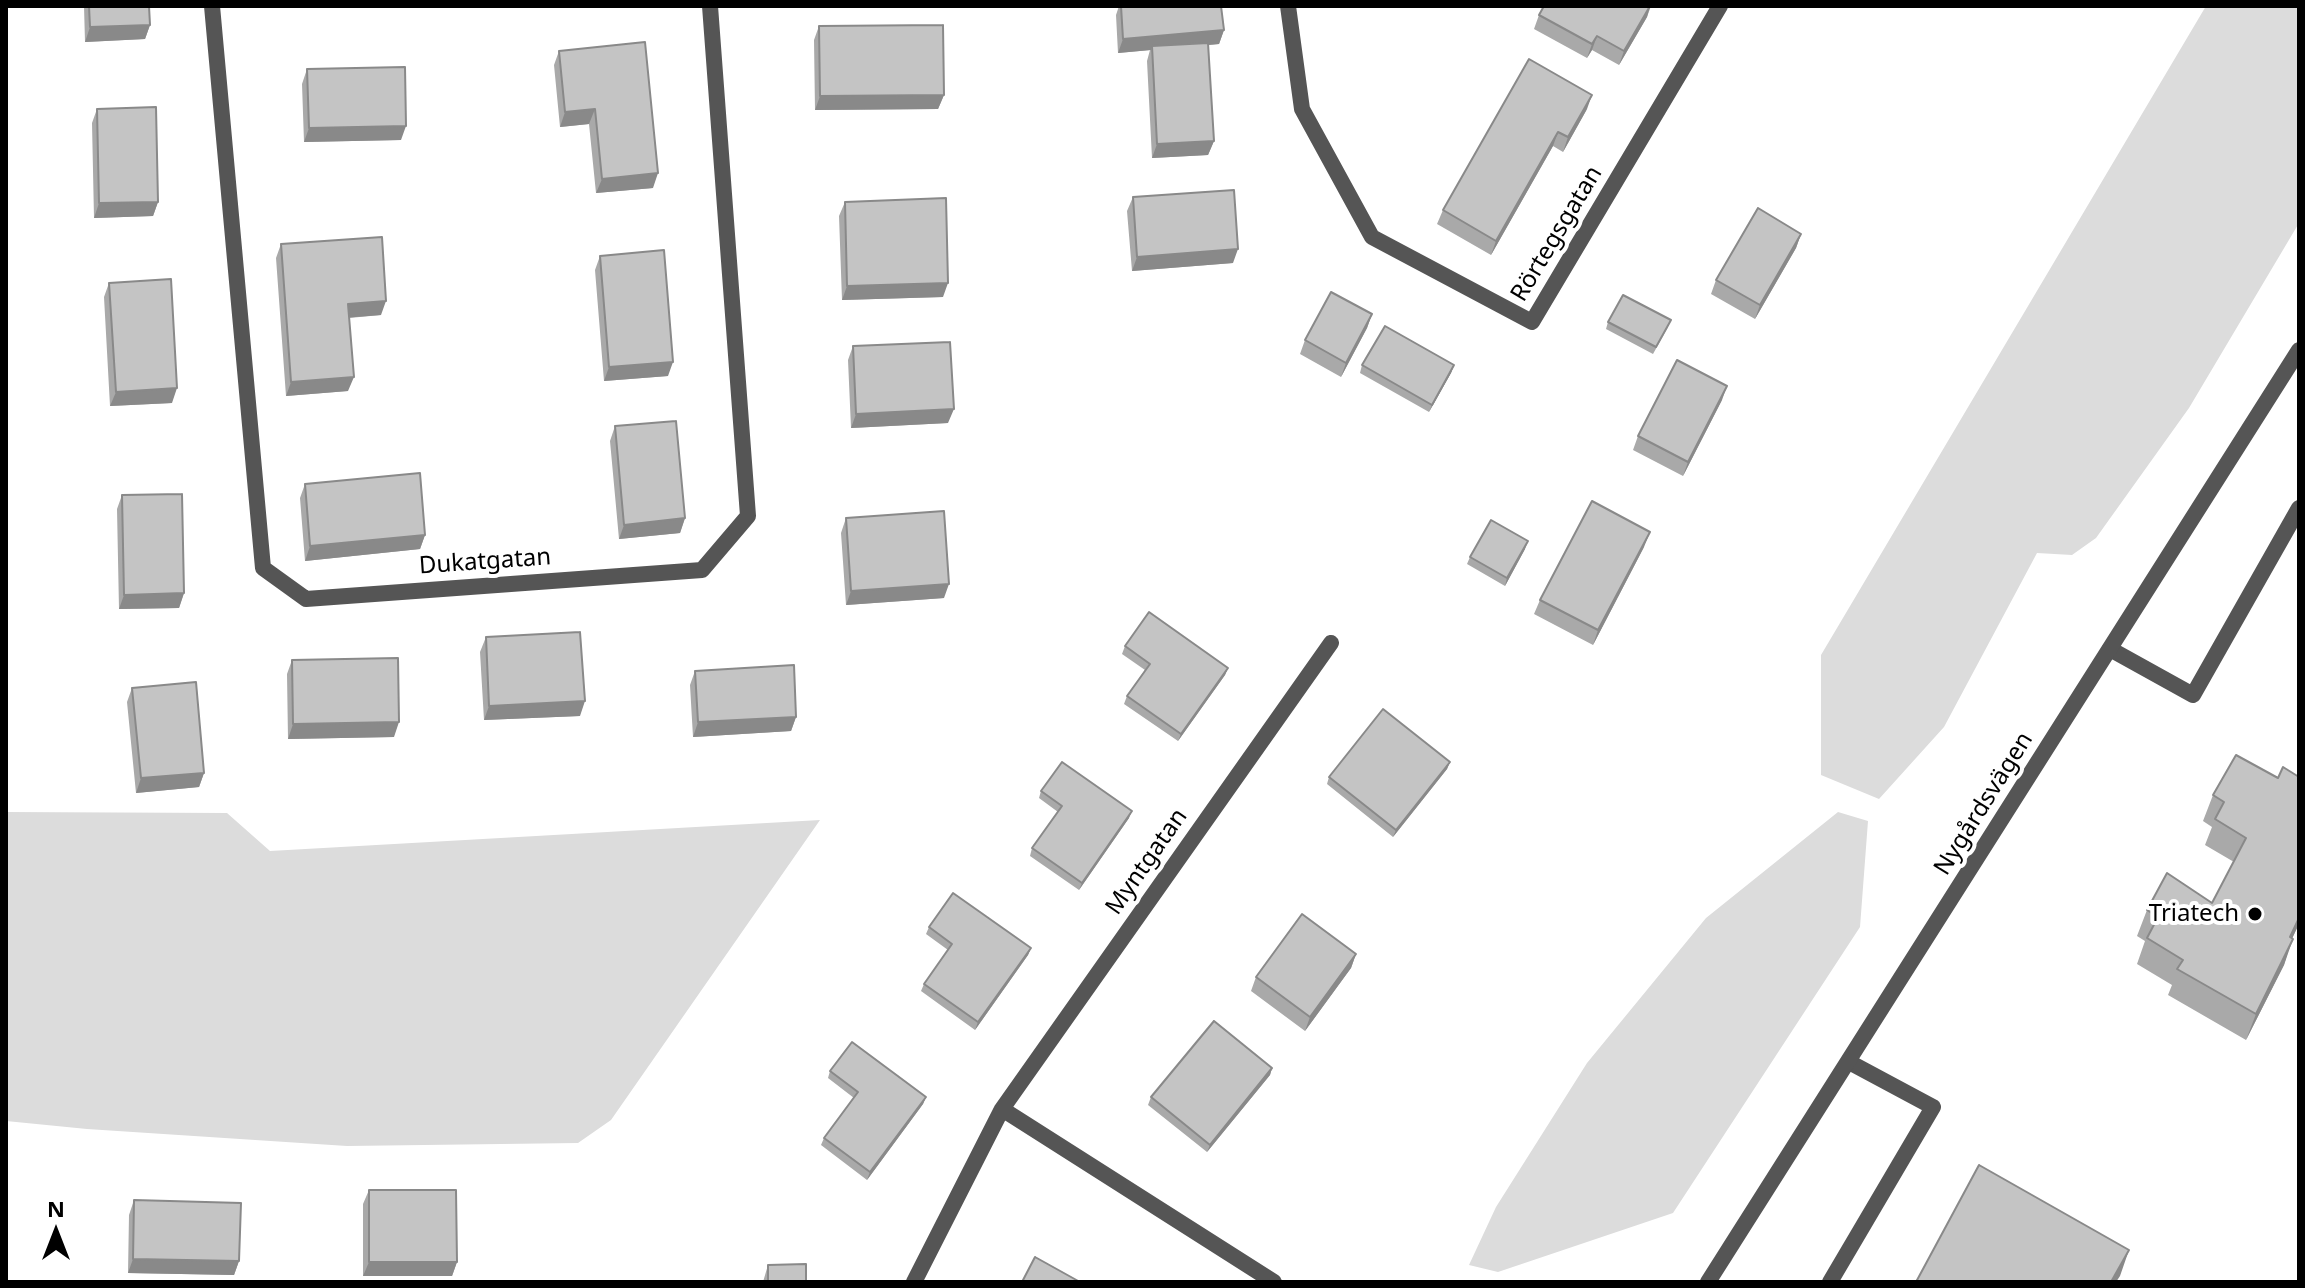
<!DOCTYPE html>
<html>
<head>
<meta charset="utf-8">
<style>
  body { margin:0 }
  #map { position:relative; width:2305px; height:1288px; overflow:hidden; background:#fff; font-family:"Noto Sans",sans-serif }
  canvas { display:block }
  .frame { position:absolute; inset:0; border:8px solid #000; pointer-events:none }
  .north { position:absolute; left:16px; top:1192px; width:80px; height:80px; -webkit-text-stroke:6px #fff; paint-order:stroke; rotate:0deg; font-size:22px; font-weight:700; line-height:32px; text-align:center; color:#000 }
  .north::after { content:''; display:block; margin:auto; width:28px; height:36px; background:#000; clip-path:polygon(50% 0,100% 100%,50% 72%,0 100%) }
</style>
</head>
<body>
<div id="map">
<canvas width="2305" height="1288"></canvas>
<div class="frame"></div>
<div class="north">N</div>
</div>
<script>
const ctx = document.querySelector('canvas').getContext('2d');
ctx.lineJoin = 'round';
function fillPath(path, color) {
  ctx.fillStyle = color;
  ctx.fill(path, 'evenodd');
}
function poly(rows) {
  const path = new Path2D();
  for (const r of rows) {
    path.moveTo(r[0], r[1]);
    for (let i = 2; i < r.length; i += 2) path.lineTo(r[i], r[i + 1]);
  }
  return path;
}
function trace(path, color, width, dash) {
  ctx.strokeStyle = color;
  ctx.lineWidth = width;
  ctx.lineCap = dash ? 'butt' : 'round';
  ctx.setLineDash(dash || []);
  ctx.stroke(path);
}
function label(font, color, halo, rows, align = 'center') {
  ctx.font = font + ' "Noto Sans",sans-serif';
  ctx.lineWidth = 8;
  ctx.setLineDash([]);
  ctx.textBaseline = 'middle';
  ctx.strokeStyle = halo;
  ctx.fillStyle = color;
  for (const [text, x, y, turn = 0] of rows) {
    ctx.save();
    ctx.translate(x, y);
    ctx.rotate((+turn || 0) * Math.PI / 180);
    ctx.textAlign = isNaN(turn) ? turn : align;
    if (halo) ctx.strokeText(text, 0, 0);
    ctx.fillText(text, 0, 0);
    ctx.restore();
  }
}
fillPath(poly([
  [2206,6,2299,6,2299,223,2189,408,2096,538,2072,555,2037,553,1944,727,1879,799,1821,775,1821,655],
  [6,812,227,813,270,851,820,820,611,1120,578,1143,347,1146,87,1129,6,1121],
  [1838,812,1868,821,1860,927,1673,1213,1498,1272,1469,1265,1496,1207,1587,1063,1706,918]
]), '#dcdcdc');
trace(poly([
  [2110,649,2193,695,2299,508],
  [1830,1282,1933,1107,1849,1062]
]), '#555', 16);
trace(poly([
  [212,6,263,568,306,599,702,570,748,516,710,6],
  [1288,6,1302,109,1372,237,1532,322,1720,6],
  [1002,1109,1274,1282],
  [914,1282,1002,1109,1331,643]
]), '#555', 16);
trace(poly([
  [1708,1282,2299,350]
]), '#555', 16);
fillPath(poly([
  [84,6,149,6,150,25,145,39,85,42],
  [1119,6,1221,6,1224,30,1219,44,1208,45,1214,141,1208,155,1152,158,1147,61,1150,50,1118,53,1116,15],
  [1544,6,1651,6,1647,17,1619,65,1592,50,1587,58,1534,29,1539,15],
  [819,26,944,95,938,109,815,110,814,40],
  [559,51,653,188,596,193,589,124,560,127,554,65],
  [307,69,401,140,304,142,302,84],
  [97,109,158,202,153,216,94,218,92,123],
  [1587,109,1563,152,1553,146,1491,255,1437,224,1443,210],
  [1133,197,1233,263,1132,271,1127,211],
  [845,202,943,297,842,300,839,216],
  [1801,234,1796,248,1755,319,1711,294,1716,280],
  [281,244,381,315,349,318,348,391,286,396,276,258],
  [600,256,668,376,604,381,595,270],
  [109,283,172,403,110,406,104,297],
  [1372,314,1367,328,1341,377,1300,354,1305,340],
  [1608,322,1668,327,1653,354,1606,329],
  [853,346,948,423,851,428,848,360],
  [1362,365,1454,365,1451,373,1429,412,1360,373],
  [1722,400,1683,476,1633,450,1638,436],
  [615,426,685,518,680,533,619,539,610,441],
  [305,484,425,535,420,549,305,561,300,498],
  [122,495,184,593,179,608,119,609,117,509],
  [846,518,944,598,846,605,841,533],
  [1644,547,1593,645,1534,614,1540,600],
  [1525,549,1505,586,1467,564,1470,557],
  [486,637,580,716,484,720,480,652],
  [1125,646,1228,668,1225,675,1178,741,1124,704,1127,696,1145,670,1122,654],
  [292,660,394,737,288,739,287,674],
  [695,671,796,717,791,731,693,737,690,685],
  [132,688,204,773,199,787,136,793,127,702],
  [1450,762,1447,769,1393,837,1327,784,1329,777],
  [2299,777,2299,929,2297,928,2292,938,2284,965,2246,1040,2168,995,2172,985,2137,964,2145,941,2137,936,2147,910,2212,903,2234,862,2205,845,2212,827,2203,821,2213,795,2278,778],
  [1041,791,1129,818,1079,890,1030,856,1032,848,1058,812,1039,798],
  [929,927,1031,948,1028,955,975,1030,921,991,924,984,948,950,926,934],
  [1356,954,1351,968,1305,1031,1251,991,1256,977],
  [1272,1068,1270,1075,1207,1152,1148,1105,1151,1097],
  [830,1071,926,1097,923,1104,867,1180,821,1145,824,1138,854,1098,828,1078],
  [369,1190,457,1262,452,1276,363,1276,363,1204],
  [134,1200,239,1261,234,1275,128,1273,129,1215],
  [768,1265,806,1282,763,1282]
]), '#a9a9a9');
fillPath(poly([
  [1650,6,1647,17,1619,65,1624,51],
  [150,25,145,39,85,42,90,27],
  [1224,30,1219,44,1152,50,1152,46,1151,50,1118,53,1123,39],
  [1597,36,1592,50,1587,58,1592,44],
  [944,95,938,109,815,110,820,96],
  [1592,95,1587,109,1563,152,1568,137],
  [595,109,589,124,560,127,565,112],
  [406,126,401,140,304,142,309,128],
  [1558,132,1553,146,1491,255,1496,241],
  [1214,141,1208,155,1152,158,1157,144],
  [658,173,653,188,596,193,602,179],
  [158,202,153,216,94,218,99,203],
  [1801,234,1796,248,1755,319,1760,305],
  [1238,249,1233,263,1132,271,1137,257],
  [948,283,943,297,842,300,847,286],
  [386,301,381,315,343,318,348,304],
  [1372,314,1367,328,1341,377,1346,363],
  [673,362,668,376,604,381,609,367],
  [1454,365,1451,373,1429,412,1432,405],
  [354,377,348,391,286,396,291,382],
  [1727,386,1722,400,1683,476,1688,462],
  [177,388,172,403,110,406,116,392],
  [954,409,948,423,851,428,856,414],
  [685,518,680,533,619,539,624,525],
  [1650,532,1644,547,1593,645,1598,630],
  [425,535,420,549,305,561,310,546],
  [1528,541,1525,549,1505,586,1507,578],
  [949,584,944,598,846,605,851,591],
  [184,593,179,608,119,609,124,595],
  [1228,668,1225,675,1178,741,1181,734],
  [585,701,580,716,484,720,489,706],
  [796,717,791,731,693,737,698,722],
  [399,722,394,737,288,739,293,724],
  [1450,762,1447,769,1393,837,1396,830],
  [204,773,199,787,136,793,141,778],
  [1132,811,1129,818,1079,890,1082,883],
  [2299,918,2297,928,2281,963,2290,937],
  [2293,939,2284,965,2246,1040,2256,1014],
  [1031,948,1028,955,975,1030,978,1022],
  [1356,954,1351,968,1305,1031,1310,1017],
  [1272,1068,1270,1075,1207,1152,1210,1145],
  [926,1097,923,1104,867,1180,870,1172],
  [2129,1250,2120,1276,2116,1282,2111,1282],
  [133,1259,239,1261,234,1275,128,1273],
  [369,1262,457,1262,452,1276,363,1276]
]), '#898989');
const building = poly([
  [89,6,149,6,150,25,90,27,89,6],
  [1121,6,1221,6,1224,30,1123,39,1121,6],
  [1544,6,1650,6,1624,51,1597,36,1592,44,1539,15,1544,6],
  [943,25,944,95,820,96,819,26,943,25],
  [645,42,658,173,602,179,595,109,565,112,559,51,645,42],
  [1208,43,1214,141,1157,144,1152,46,1208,43],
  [1529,59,1592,95,1568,137,1558,132,1496,241,1443,210,1529,59],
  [405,67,406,126,309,128,307,69,405,67],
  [156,107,158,202,99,203,97,109,156,107],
  [1234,190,1238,249,1137,257,1133,197,1234,190],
  [946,198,948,283,847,286,845,202,946,198],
  [1758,208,1801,234,1760,305,1716,280,1758,208],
  [382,237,386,301,348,304,354,377,291,382,281,244,382,237],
  [664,250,673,362,609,367,600,256,664,250],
  [171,279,177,388,116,392,109,283,171,279],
  [1331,292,1372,314,1346,363,1305,340,1331,292],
  [1623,295,1671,320,1656,347,1608,322,1623,295],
  [1385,326,1454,365,1432,405,1362,365,1385,326],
  [950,342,954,409,856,414,853,346,950,342],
  [1677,360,1727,386,1688,462,1638,436,1677,360],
  [676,421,685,518,624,525,615,426,676,421],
  [420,473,425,535,310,546,305,484,420,473],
  [182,494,184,593,124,595,122,495,182,494],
  [1592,501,1650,532,1598,630,1540,600,1592,501],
  [944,511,949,584,851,591,846,518,944,511],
  [1491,520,1528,541,1507,578,1470,557,1491,520],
  [1149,612,1228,668,1181,734,1127,696,1150,664,1125,646,1149,612],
  [580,632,585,701,489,706,486,637,580,632],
  [398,658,399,722,293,724,292,660,398,658],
  [794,665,796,717,698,722,695,671,794,665],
  [196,682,204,773,141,778,132,688,196,682],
  [1383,709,1450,762,1396,830,1329,777,1383,709],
  [2236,755,2278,778,2283,767,2299,777,2299,918,2290,937,2293,939,2256,1014,2177,969,2183,960,2147,938,2158,917,2147,910,2167,873,2212,903,2246,838,2215,819,2224,802,2213,795,2236,755],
  [1062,762,1132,811,1082,883,1032,848,1062,806,1041,791,1062,762],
  [953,893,1031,948,978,1022,924,984,952,944,929,927,953,893],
  [1302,914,1356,954,1310,1017,1256,977,1302,914],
  [1214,1021,1272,1068,1210,1145,1151,1097,1214,1021],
  [852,1042,926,1097,870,1172,824,1138,858,1092,830,1071,852,1042],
  [1979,1165,2129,1250,2111,1282,1916,1282,1979,1165],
  [369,1190,456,1190,457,1262,369,1262,369,1190],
  [134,1200,241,1203,239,1261,133,1259,134,1200],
  [1035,1257,1080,1282,1022,1282,1035,1257],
  [806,1264,806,1282,768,1282,768,1265,806,1264]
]);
fillPath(building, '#c4c4c4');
trace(building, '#898989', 2);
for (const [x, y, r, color] of [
  [2255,914,8,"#000"]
]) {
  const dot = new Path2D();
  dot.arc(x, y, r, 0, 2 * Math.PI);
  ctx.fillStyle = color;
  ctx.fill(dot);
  trace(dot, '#fff', 3);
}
label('24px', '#000', '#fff', [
  ["Rörtegsgatan",1557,234,-59],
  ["Dukatgatan",485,562,-4],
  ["Nygårdsvägen",1984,804,-58],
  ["Myntgatan",1147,862,-55]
]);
label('24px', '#000', '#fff', [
  ["Triatech",2239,914]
], 'right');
</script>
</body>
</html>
